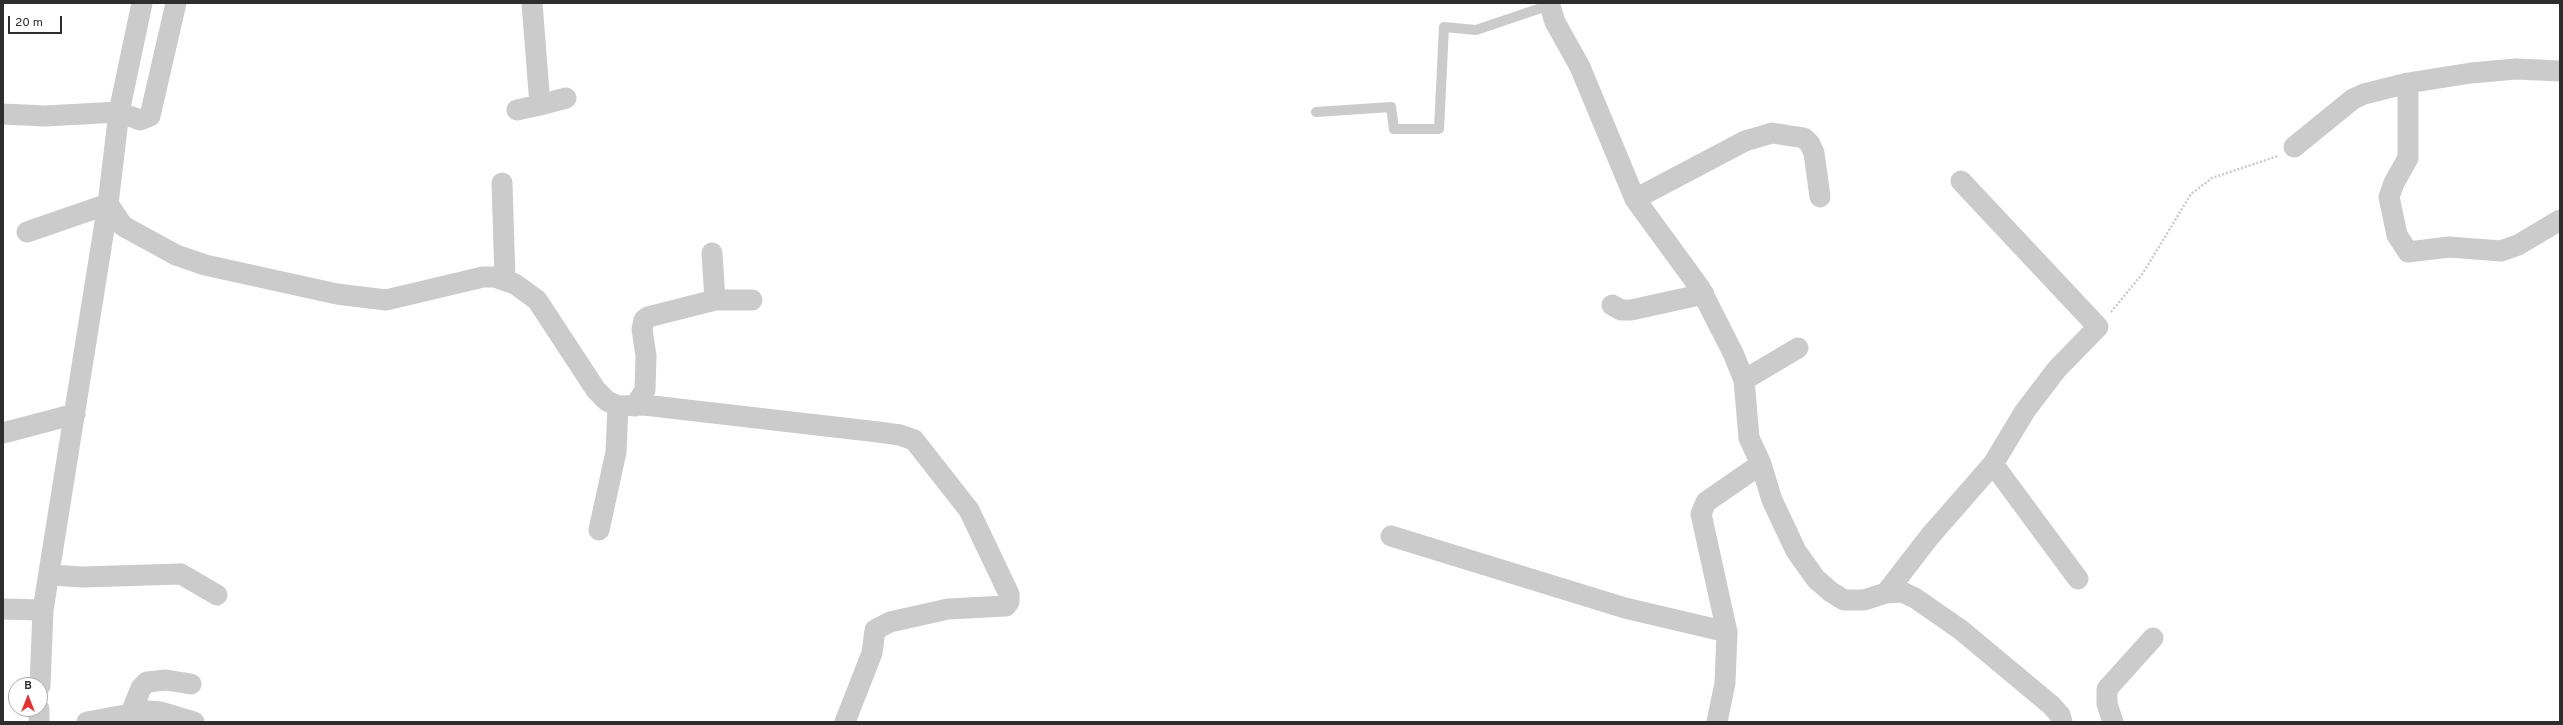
<!DOCTYPE html>
<html>
<head>
<meta charset="utf-8">
<style>
  body { margin:0 }
  #map { position:relative; width:2563px; height:725px; overflow:hidden; background:#fff; font-family:Overpass,sans-serif }
  canvas { display:block }
  .frame { position:absolute; inset:0; border:4px solid #2e2e2e; pointer-events:none }
  .north { position:absolute; left:8px; top:677px; width:40px; height:40px; box-sizing:border-box; background:#fff; border:1px solid #ababab; border-radius:50%; rotate:0deg; font-size:11px; font-weight:700; line-height:16px; text-align:center; color:#2e2e2e }
  .north::after { content:''; display:block; margin:auto; width:14px; height:18px; background:#e92e2d; clip-path:polygon(50% 0,100% 100%,50% 72%,0 100%) }
  .scale { position:absolute; left:8px; top:16px; width:54px; height:18px; box-sizing:border-box; border:2px solid #2e2e2e; border-top:0; padding-left:5px; font-size:12px; line-height:14px; white-space:nowrap; color:#2e2e2e; -webkit-text-stroke:3px #fff; paint-order:stroke }
</style>
</head>
<body>
<div id="map">
<canvas width="2563" height="725"></canvas>
<div class="frame"></div>
<div class="north">B</div>
<div class="scale">20 m</div>
</div>
<script>
const ctx = document.querySelector('canvas').getContext('2d');
ctx.lineJoin = 'round';
function poly(rows) {
  const path = new Path2D();
  for (const r of rows) {
    path.moveTo(r[0], r[1]);
    for (let i = 2; i < r.length; i += 2) path.lineTo(r[i], r[i + 1]);
  }
  return path;
}
function trace(path, color, width, dash) {
  ctx.strokeStyle = color;
  ctx.lineWidth = width;
  ctx.lineCap = dash ? 'butt' : 'round';
  ctx.setLineDash(dash || []);
  ctx.stroke(path);
}
trace(poly([
  [2111,312,2143,273,2191,194,2212,178,2278,156]
]), '#cbcbcb', 2.5, [2, 2]);
trace(poly([
  [1316,112,1391,107,1394,129,1439,129,1444,27,1476,30,1550,5]
]), '#cbcbcb', 10);
trace(poly([
  [1549,3,1555,22,1580,67,1635,199,1700,288,1733,353,1744,380,1749,438,1761,464,1772,500,1796,551,1816,579,1831,592,1844,600,1864,600,1886,593,1902,592,1915,598,1961,630,2051,705,2060,715,2062,722],
  [2408,83,2408,158,2394,183,2389,197,2397,235,2408,252,2449,247,2501,251,2518,245,2560,220],
  [540,105,566,98],
  [517,110,540,105,532,3],
  [3,114,45,116,119,112,140,120,150,116,176,3],
  [2294,147,2353,99,2364,94,2408,83,2471,73,2516,69,2560,71],
  [502,183,505,279],
  [1635,199,1745,141,1772,133,1804,138,1810,144,1814,153,1820,197],
  [27,232,108,204,123,226,176,255,205,265,337,294,386,300,483,277,495,277,515,284,537,300,596,390,607,401,618,406,644,405,878,432,900,435,914,440,969,510,1009,594,1009,602,1006,606,948,609,890,622,875,630,872,653,845,722],
  [715,300,752,300],
  [1612,305,1621,310,1631,310,1704,294],
  [1744,380,1798,348],
  [635,406,645,390,646,356,642,329,644,320,648,317,715,300,712,253],
  [3,433,75,414],
  [1993,464,2078,579],
  [599,530,616,452,618,406],
  [1391,536,1625,608,1727,632],
  [50,575,83,577,181,574,217,595],
  [1886,593,1930,536,1993,464,2025,411,2057,369,2098,327,1961,181],
  [3,609,43,610],
  [40,686,43,610,108,204,119,112,142,3],
  [131,713,141,688,147,682,166,680,191,684],
  [39,722,39,709],
  [87,722,147,711,161,712,194,722],
  [1717,722,1725,683,1727,632,1701,514,1706,502,1761,464],
  [2113,722,2107,704,2107,689,2153,638]
]), '#cbcbcb', 21);
</script>
</body>
</html>
